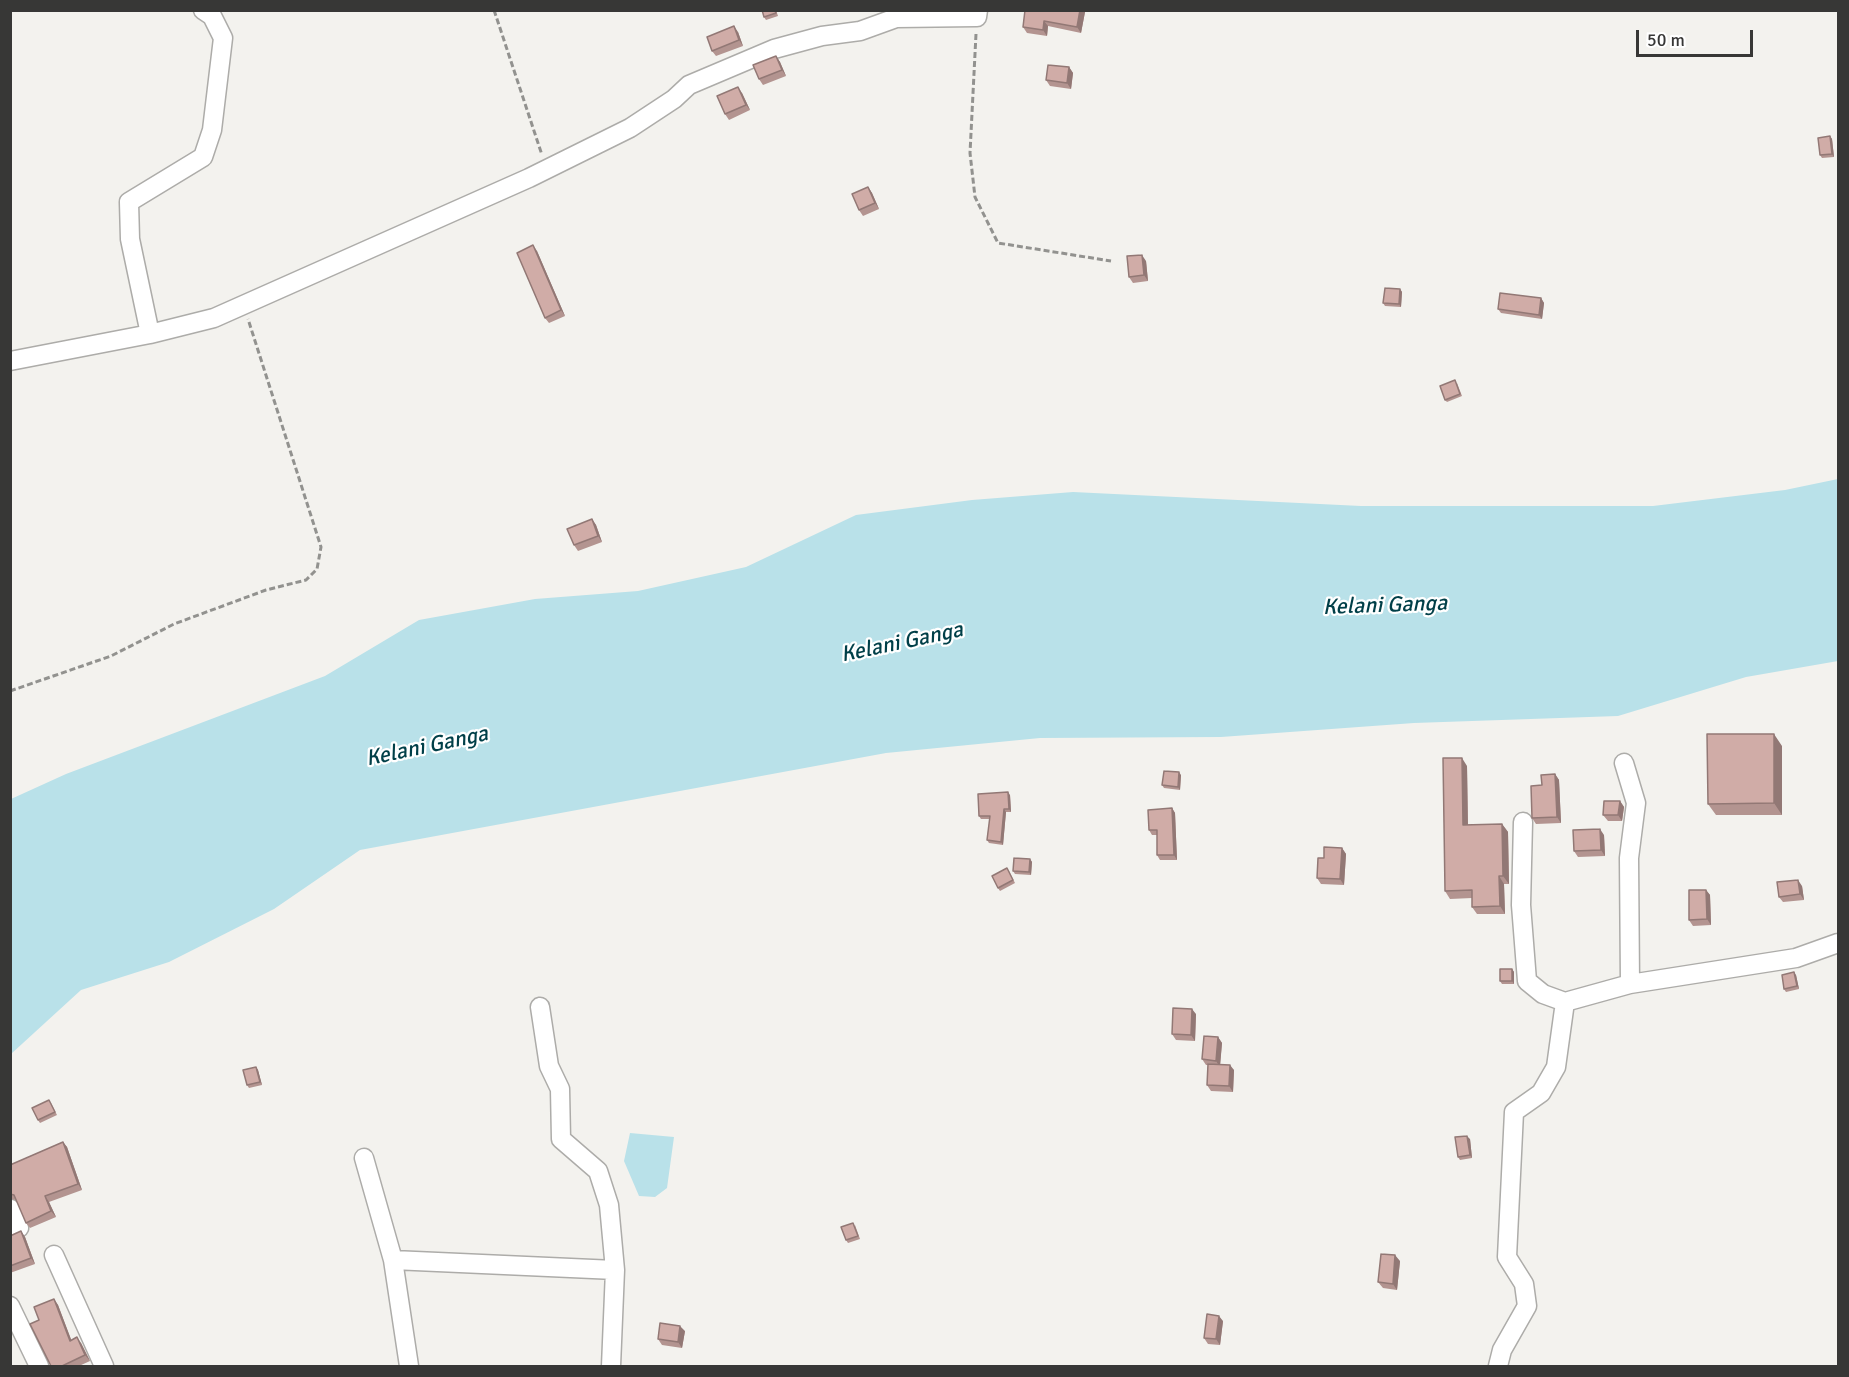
<!DOCTYPE html>
<html>
<head>
<meta charset="utf-8">
<style>
  body { margin:0 }
  #map { position:relative; width:1849px; height:1377px; overflow:hidden; background:#f3f2ee; font-family:Signika,sans-serif }
  canvas { display:block }
  .frame { position:absolute; inset:0; border:12px solid #373736; pointer-events:none }
  .scale { position:absolute; left:1636px; top:30px; width:117px; height:27px; box-sizing:border-box; border:3px solid #373736; border-top:0; padding-left:8px; font-size:18px; line-height:21px; white-space:nowrap; color:#373736; -webkit-text-stroke:4px #fff; paint-order:stroke }
</style>
</head>
<body>
<div id="map">
<canvas width="1849" height="1377"></canvas>
<div class="frame"></div>
<div class="scale">50 m</div>
</div>
<script>
const ctx = document.querySelector('canvas').getContext('2d');
ctx.lineJoin = 'round';
function fillPath(path, color) {
  ctx.fillStyle = color;
  ctx.fill(path, 'evenodd');
}
function poly(rows) {
  const path = new Path2D();
  for (const r of rows) {
    path.moveTo(r[0], r[1]);
    for (let i = 2; i < r.length; i += 2) path.lineTo(r[i], r[i + 1]);
  }
  return path;
}
function trace(path, color, width, dash) {
  ctx.strokeStyle = color;
  ctx.lineWidth = width;
  ctx.lineCap = dash ? 'butt' : 'round';
  ctx.setLineDash(dash || []);
  ctx.stroke(path);
}
function label(font, color, halo, rows, align = 'center') {
  ctx.font = font + ' Signika,sans-serif';
  ctx.lineWidth = 4.5;
  ctx.setLineDash([]);
  ctx.textBaseline = 'middle';
  ctx.strokeStyle = halo;
  ctx.fillStyle = color;
  for (const [text, x, y, turn = 0] of rows) {
    ctx.save();
    ctx.translate(x, y);
    ctx.rotate((+turn || 0) * Math.PI / 180);
    ctx.textAlign = isNaN(turn) ? turn : align;
    if (halo) ctx.strokeText(text, 0, 0);
    ctx.fillText(text, 0, 0);
    ctx.restore();
  }
}
fillPath(poly([
  [1838,479,1838,661,1746,677,1618,716,1414,723,1221,737,1040,738,886,753,360,850,274,909,169,962,81,990,11,1054,11,799,66,774,325,676,419,620,535,599,638,591,746,567,856,515,972,500,1073,492,1361,506,1653,506,1785,490],
  [630,1133,674,1137,667,1188,655,1197,639,1196,624,1161]
]), '#b9e1e9');
const street = poly([
  [150,334,130,239,129,202,203,157,212,130,223,38,212,16,203,10],
  [10,361,150,334,214,318,529,178,630,128,674,99,689,85,774,49,822,36,860,31,896,18,977,17,978,10],
  [1624,763,1636,803,1629,858,1630,984],
  [1523,822,1521,905,1527,981,1543,994,1565,1002],
  [540,1007,549,1066,560,1089,561,1139,598,1171,609,1205,615,1270,611,1366],
  [364,1158,393,1260,409,1366],
  [10,1232,19,1228,11,1209],
  [54,1255,104,1366],
  [393,1260,615,1270],
  [10,1306,39,1366],
  [1498,1366,1502,1350,1527,1306,1524,1284,1507,1257,1514,1112,1541,1093,1556,1067,1565,1002,1630,984,1796,958,1838,943]
]);
trace(street, '#adaca9', 21);
trace(poly([
  [494,10,542,155],
  [976,34,970,153,975,197,998,243,1111,261],
  [10,691,111,656,174,624,266,590,306,580,317,569,321,547,248,319]
]), '#92928f', 3, [6, 3]);
trace(street, '#fff', 18);
fillPath(poly([
  [776,10,778,16,766,20,764,17],
  [1025,10,1084,10,1085,12,1081,33,1048,26,1047,36,1027,33,1023,27],
  [738,32,743,46,716,56,712,51],
  [776,56,780,62,786,76,763,85,759,79],
  [1069,67,1073,73,1071,89,1050,86,1046,80],
  [742,93,750,110,729,120,725,114],
  [1830,136,1832,139,1834,157,1822,158,1820,155],
  [868,187,872,193,879,209,863,216,859,210],
  [537,251,565,316,549,323,545,318],
  [1146,261,1148,281,1133,283,1129,277],
  [1400,289,1402,292,1401,307,1385,306,1383,303],
  [1541,298,1544,303,1542,319,1501,313,1498,309],
  [1457,383,1462,396,1447,402,1445,400],
  [592,519,596,525,602,542,578,551,574,545],
  [1782,746,1782,815,1716,815,1708,804],
  [1467,766,1468,825,1502,824,1508,832,1509,884,1504,884,1505,914,1477,914,1472,907,1472,898,1450,899,1445,891],
  [1555,774,1559,780,1561,823,1536,824,1532,818,1542,785],
  [1181,775,1180,790,1164,788,1162,785],
  [1010,795,1011,812,1006,812,1003,845,989,843,987,840,990,819,981,819,979,816],
  [1620,801,1624,807,1622,821,1608,821,1603,815],
  [1172,808,1175,813,1177,860,1160,860,1157,855,1157,835,1152,835,1149,830],
  [1604,835,1605,856,1578,857,1574,851],
  [1342,848,1346,854,1344,885,1321,884,1317,878,1324,858],
  [1030,859,1032,862,1031,875,1015,874,1013,871],
  [1009,871,1015,883,1000,891,998,888],
  [1802,886,1804,900,1783,902,1779,897],
  [1706,890,1710,895,1711,925,1693,926,1689,920],
  [1512,969,1514,972,1514,984,1502,984,1500,981],
  [1796,975,1799,989,1786,992,1784,989],
  [1196,1014,1195,1041,1176,1040,1172,1034],
  [1218,1037,1222,1043,1220,1064,1234,1070,1233,1092,1211,1091,1207,1085,1208,1065,1206,1065,1202,1059],
  [256,1067,258,1070,262,1085,249,1088,247,1085],
  [51,1103,57,1115,40,1123,38,1120],
  [1470,1139,1472,1158,1460,1160,1458,1157],
  [63,1142,67,1147,82,1190,49,1202,56,1217,30,1228,26,1223,17,1200,10,1199,10,1165],
  [855,1225,860,1239,848,1243,846,1240],
  [21,1231,25,1237,35,1264,10,1273,10,1236],
  [1400,1261,1397,1290,1383,1288,1378,1282],
  [54,1299,58,1305,71,1340,81,1343,90,1361,79,1366,51,1366,39,1320],
  [1223,1321,1220,1345,1208,1344,1204,1338],
  [685,1331,682,1348,662,1345,658,1339]
]), '#b39490');
fillPath(poly([
  [1080,10,1084,10,1085,12,1081,33,1077,27],
  [1044,21,1048,26,1047,36,1043,30],
  [734,26,738,32,743,46,739,40],
  [776,56,780,62,786,76,782,70],
  [1069,67,1073,73,1071,89,1067,83],
  [738,87,742,93,750,110,746,105],
  [1830,136,1832,139,1834,157,1832,154],
  [868,187,872,193,879,209,875,203],
  [533,245,537,251,565,316,561,310],
  [1142,255,1146,261,1148,281,1144,275],
  [1400,289,1402,292,1401,307,1399,304],
  [1541,298,1544,303,1542,319,1539,315],
  [592,519,596,525,602,542,598,536],
  [1774,734,1782,746,1782,815,1774,803],
  [1462,758,1467,766,1468,832,1463,825],
  [1179,772,1181,775,1180,790,1178,787],
  [1555,774,1559,780,1561,823,1557,817],
  [1008,792,1010,795,1011,812,1009,809],
  [1620,801,1624,807,1622,821,1618,815],
  [1172,808,1175,813,1177,860,1174,855],
  [1004,809,1006,812,1003,845,1001,842],
  [1502,824,1508,832,1509,884,1503,876],
  [1600,829,1604,835,1605,856,1601,850],
  [1342,848,1346,854,1344,885,1340,879],
  [1030,859,1032,862,1031,875,1029,872],
  [1499,876,1504,884,1505,914,1500,906],
  [1798,880,1802,886,1804,900,1800,894],
  [1706,890,1710,895,1711,925,1707,919],
  [1512,969,1514,972,1514,984,1512,981],
  [1794,972,1796,975,1799,989,1797,986],
  [1192,1009,1196,1014,1195,1041,1191,1035],
  [1218,1037,1222,1043,1220,1067,1216,1061],
  [1230,1065,1234,1070,1233,1092,1229,1086],
  [256,1067,258,1070,262,1085,260,1082],
  [1467,1136,1470,1139,1472,1158,1470,1155],
  [63,1142,67,1147,82,1190,78,1184],
  [45,1196,49,1202,56,1217,51,1211],
  [21,1231,25,1237,35,1264,31,1258],
  [1395,1255,1400,1261,1397,1290,1393,1284],
  [54,1299,58,1305,74,1347,70,1341],
  [1219,1316,1223,1321,1220,1345,1216,1339],
  [680,1326,685,1331,682,1348,678,1342],
  [77,1337,81,1343,90,1361,85,1355]
]), '#927875');
const building = poly([
  [762,10,775,10,776,13,764,17,762,10],
  [1025,10,1080,10,1077,27,1044,21,1043,30,1023,27,1025,10],
  [734,26,739,40,712,51,707,37,734,26],
  [776,56,782,70,759,79,753,65,776,56],
  [1048,65,1069,67,1067,83,1046,80,1048,65],
  [738,87,746,105,725,114,717,96,738,87],
  [1830,136,1832,154,1820,155,1818,138,1830,136],
  [868,187,875,203,859,210,852,194,868,187],
  [533,245,561,310,545,318,517,253,533,245],
  [1142,255,1144,275,1129,277,1127,256,1142,255],
  [1385,288,1400,289,1399,304,1383,303,1385,288],
  [1500,293,1541,298,1539,315,1498,309,1500,293],
  [1455,380,1460,394,1445,400,1440,386,1455,380],
  [592,519,598,536,574,545,567,529,592,519],
  [1707,734,1774,734,1774,803,1708,804,1707,734],
  [1443,758,1462,758,1463,825,1502,824,1503,876,1499,876,1500,906,1472,907,1472,890,1445,891,1443,758],
  [1164,771,1179,772,1178,787,1162,785,1164,771],
  [1555,774,1557,817,1532,818,1531,786,1542,785,1541,775,1555,774],
  [1008,792,1009,809,1004,809,1001,842,987,840,990,816,979,816,978,794,1008,792],
  [1604,801,1620,801,1618,815,1603,815,1604,801],
  [1172,808,1174,855,1157,855,1157,830,1149,830,1148,810,1172,808],
  [1600,829,1601,850,1574,851,1573,830,1600,829],
  [1324,847,1342,848,1340,879,1317,878,1318,858,1324,858,1324,847],
  [1014,858,1030,859,1029,872,1013,871,1014,858],
  [1007,868,1013,880,998,888,992,876,1007,868],
  [1798,880,1800,894,1779,897,1777,882,1798,880],
  [1689,890,1706,890,1707,919,1689,920,1689,890],
  [1500,969,1512,969,1512,981,1500,981,1500,969],
  [1794,972,1797,986,1784,989,1782,975,1794,972],
  [1173,1008,1192,1009,1191,1035,1172,1034,1173,1008],
  [1204,1036,1218,1037,1216,1061,1202,1059,1204,1036],
  [1208,1064,1230,1065,1229,1086,1207,1085,1208,1064],
  [256,1067,260,1082,247,1085,243,1070,256,1067],
  [49,1100,55,1112,38,1120,32,1108,49,1100],
  [1467,1136,1470,1155,1458,1157,1455,1137,1467,1136],
  [63,1142,78,1184,45,1196,51,1211,26,1223,14,1195,10,1194,10,1165,63,1142],
  [853,1223,858,1236,846,1240,841,1227,853,1223],
  [21,1231,31,1258,10,1266,10,1236,21,1231],
  [1381,1254,1395,1255,1393,1284,1378,1282,1381,1254],
  [54,1299,70,1341,77,1337,85,1355,62,1366,51,1366,30,1324,39,1320,34,1307,54,1299],
  [1207,1314,1219,1316,1216,1339,1204,1338,1207,1314],
  [660,1323,680,1326,678,1342,658,1339,660,1323]
]);
fillPath(building, '#d0aca7');
trace(building, '#927875', 1.5);
label('italic 22px', '#003f48', '#fff', [
  ["Kelani Ganga",1385,606,-2],
  ["Kelani Ganga",902,643,-12],
  ["Kelani Ganga",427,747,-12]
]);
</script>
</body>
</html>
